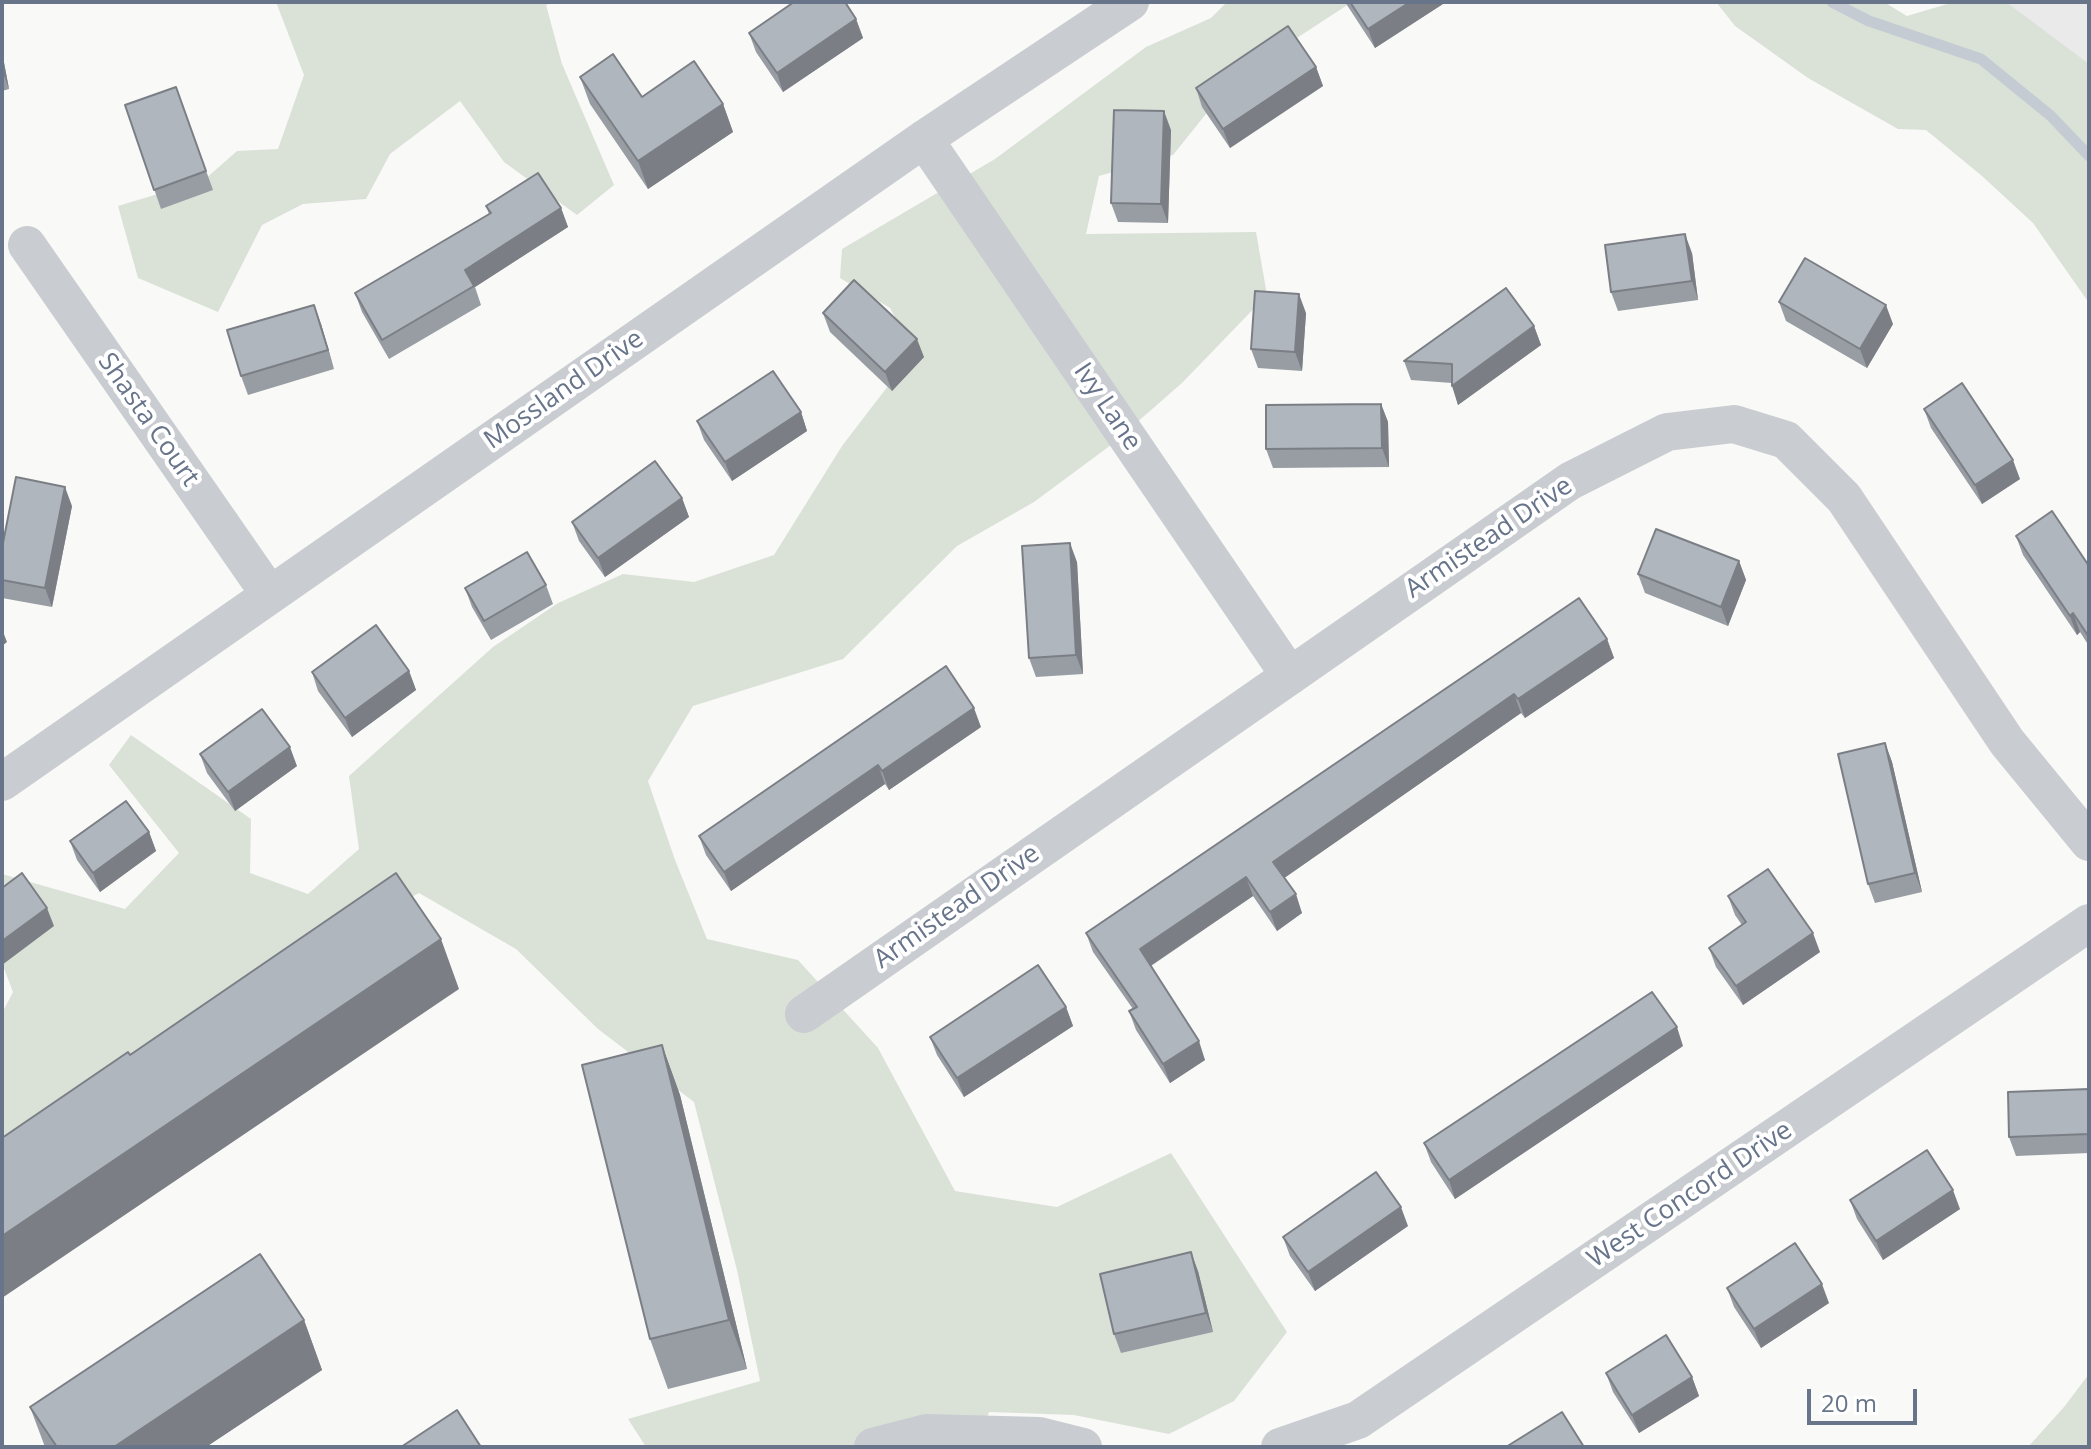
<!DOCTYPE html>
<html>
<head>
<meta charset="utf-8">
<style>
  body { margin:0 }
  #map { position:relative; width:2091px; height:1449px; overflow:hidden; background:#f9f9f7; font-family:"Open Sans",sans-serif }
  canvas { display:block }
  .frame { position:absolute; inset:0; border:4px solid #677489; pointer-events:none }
  .scale { position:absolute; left:1807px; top:1389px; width:110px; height:36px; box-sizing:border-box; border:4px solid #677489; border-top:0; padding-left:10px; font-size:24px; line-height:28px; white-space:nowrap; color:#677489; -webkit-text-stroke:6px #fff; paint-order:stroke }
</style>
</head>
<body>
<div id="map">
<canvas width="2091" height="1449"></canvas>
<div class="frame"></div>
<div class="scale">20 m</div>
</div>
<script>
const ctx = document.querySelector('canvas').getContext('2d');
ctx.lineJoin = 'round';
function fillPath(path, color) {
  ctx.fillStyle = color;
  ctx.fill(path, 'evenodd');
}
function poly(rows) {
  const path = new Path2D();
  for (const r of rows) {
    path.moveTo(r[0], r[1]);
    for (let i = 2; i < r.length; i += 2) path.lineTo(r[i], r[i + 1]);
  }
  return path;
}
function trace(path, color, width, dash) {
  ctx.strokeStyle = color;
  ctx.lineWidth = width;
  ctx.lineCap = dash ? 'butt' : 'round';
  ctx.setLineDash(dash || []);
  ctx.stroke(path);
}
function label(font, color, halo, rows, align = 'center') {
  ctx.font = font + ' "Open Sans",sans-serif';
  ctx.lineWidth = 8;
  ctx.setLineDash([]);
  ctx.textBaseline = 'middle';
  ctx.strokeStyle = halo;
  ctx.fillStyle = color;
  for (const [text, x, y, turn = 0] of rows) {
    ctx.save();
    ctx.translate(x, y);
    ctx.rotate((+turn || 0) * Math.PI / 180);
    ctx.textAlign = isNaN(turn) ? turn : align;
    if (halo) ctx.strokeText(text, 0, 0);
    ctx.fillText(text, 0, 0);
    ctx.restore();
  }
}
fillPath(poly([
  [1988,2,2089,2,2089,77]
]), '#eaeaea');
fillPath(poly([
  [276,2,555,2,546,5,562,64,614,185,577,215,504,162,460,101,390,154,366,199,303,204,262,225,218,312,138,278,118,206,204,180,237,151,278,149,304,75],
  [1227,2,1352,2,1234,79,1173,155,1099,176,1086,234,1256,232,1267,295,1182,383,1111,445,1034,502,957,546,843,659,693,706,648,781,675,860,707,939,798,960,878,1048,955,1191,1057,1207,1171,1153,1287,1332,1234,1401,1169,1434,1074,1415,989,1412,977,1447,646,1447,628,1419,760,1381,737,1270,694,1102,598,1029,516,949,419,893,316,947,2,1164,2,1013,13,992,2,963,2,874,125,909,179,853,109,765,131,735,251,819,250,873,308,894,359,849,349,776,493,647,558,603,623,574,694,582,774,555,842,446,914,352,890,308,840,278,842,249,995,159,1146,47,1211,18],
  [1716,2,1884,2,1907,16,1954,2,2006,2,2089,64,2089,303,2033,223,1982,176,1926,130,1898,129,1808,78,1735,26],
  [2089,1374,2089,1447,2028,1447,2064,1407]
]), '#dae2d8');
trace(poly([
  [1832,2,1869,21,1981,59,2051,116,2089,156]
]), '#c4cbd2', 11);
trace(poly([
  [924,139,1290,676],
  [27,245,270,595],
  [2,782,924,139,1130,2],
  [804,1014,1570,481,1667,432,1734,424,1786,440,1844,498,2007,742,2089,842],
  [873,1447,927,1433,1039,1436,1083,1447],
  [1280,1447,1358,1420,2089,923]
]), '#c9ccd0', 38);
fillPath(poly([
  [1345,2,1446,2,1375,48],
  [856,19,863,38,783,92,756,52,749,33],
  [2,52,9,89,2,91],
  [1316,67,1323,86,1230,148,1202,107,1196,88],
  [580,77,642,97,723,104,733,132,648,189,590,104],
  [176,87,213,190,161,209,125,105],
  [1171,130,1168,223,1118,222,1111,203],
  [486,206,561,208,568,227,475,287,481,305,389,359,362,312,355,293,489,214],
  [1692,253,1698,300,1618,311,1611,292],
  [1779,302,1893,324,1867,368,1786,321],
  [823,313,924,357,892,391,830,332],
  [1306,313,1302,371,1258,368,1251,349],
  [321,324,334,369,248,395,241,376],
  [1534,326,1541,345,1458,405,1452,383,1411,380,1404,361],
  [1381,404,1388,422,1389,467,1273,468,1266,449],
  [1924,409,2020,479,1982,504,1931,428],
  [801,412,807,431,732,481,704,440,697,421],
  [682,498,689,517,605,577,579,541,572,522],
  [72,506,52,607,2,598,2,548],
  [2016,536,2089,566,2089,646,2080,632,2077,635,2023,555],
  [1739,561,1746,580,1728,626,1645,593,1638,574],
  [1077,562,1083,674,1036,677,1029,658],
  [546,585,553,604,491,640,472,607,465,588],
  [1607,639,1614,658,1525,718,1521,713,1284,878,1302,913,1277,931,1253,896,1151,966,1205,1060,1170,1083,1136,1030,1129,1011,1133,1009,1093,952,1086,933],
  [409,671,416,690,352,737,318,691,312,672],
  [981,727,889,790,885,784,731,891,706,855,699,836],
  [1885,743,1892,762,1922,892,1875,903,1868,884],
  [200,754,297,766,235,811,207,773],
  [149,832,156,851,100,892,77,860,70,841],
  [1728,896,1820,952,1743,1005,1716,967,1709,948,1742,925,1735,915],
  [1066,1007,1073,1026,964,1097,937,1055,930,1037],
  [662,1045,680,1095,747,1369,668,1389,650,1339],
  [1683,1046,1455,1199,1431,1162,1424,1143],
  [2089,1089,2089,1153,2016,1156,2009,1137],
  [1850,1200,1960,1209,1883,1260,1857,1219],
  [1408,1226,1315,1291,1290,1256,1283,1237],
  [1198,1271,1213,1332,1121,1353,1114,1334],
  [1727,1288,1829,1303,1761,1348,1734,1307],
  [304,1320,322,1370,206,1447,45,1447,30,1407],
  [1606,1373,1692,1377,1699,1396,1639,1433,1613,1392]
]), '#979da3');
fillPath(poly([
  [1410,2,1446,2,1375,48,1368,29],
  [856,19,863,38,783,92,777,73],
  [2,52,9,89,2,70],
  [1316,67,1323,86,1230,148,1223,129],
  [723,104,733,132,648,189,638,161],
  [1164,111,1171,130,1168,223,1161,204],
  [561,208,568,227,475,287,465,270],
  [1685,234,1692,253,1698,300,1692,281],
  [1299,294,1306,313,1302,371,1295,352],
  [314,305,321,324,334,369,328,350],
  [1886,305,1893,324,1867,368,1860,349],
  [1534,326,1541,345,1458,405,1452,386],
  [917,339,924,357,892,391,885,372],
  [1381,404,1388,422,1389,467,1382,448],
  [801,412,807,431,732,481,725,462],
  [2013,460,2020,479,1982,504,1975,485],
  [65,487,72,506,52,607,45,588],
  [682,498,689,517,605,577,598,558],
  [1070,543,1077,562,1083,674,1076,655],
  [1739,561,1746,580,1728,626,1721,607],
  [2073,613,2080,632,2077,635,2070,616],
  [2,629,7,642,2,646],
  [1607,639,1614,658,1525,718,1518,699],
  [409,671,416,690,352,737,345,718],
  [1514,694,1521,713,1280,881,1273,862],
  [974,708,981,727,889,790,882,771],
  [1885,743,1892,762,1922,892,1915,873],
  [290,747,297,766,235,811,228,792],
  [878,765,885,784,731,891,724,872],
  [149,832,156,851,100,892,93,873],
  [1246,877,1253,896,1147,968,1140,949],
  [1296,894,1302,913,1277,931,1270,912],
  [47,908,54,926,2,965,2,941],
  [1813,933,1820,952,1743,1005,1736,986],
  [441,939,459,989,2,1298,2,1236],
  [1066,1007,1073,1026,964,1097,957,1078],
  [1677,1027,1683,1046,1455,1199,1449,1180],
  [1199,1041,1205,1060,1170,1083,1163,1064],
  [662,1045,680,1095,747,1369,729,1320],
  [1953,1190,1960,1209,1883,1260,1876,1241],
  [1401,1207,1408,1226,1315,1291,1308,1272],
  [1191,1252,1198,1271,1213,1332,1206,1313],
  [1822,1284,1829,1303,1761,1348,1754,1329],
  [304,1320,322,1370,206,1447,114,1447],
  [1692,1377,1699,1396,1639,1433,1632,1415]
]), '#7b7f85');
const building = poly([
  [794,2,845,2,856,19,777,73,749,33,794,2],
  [1350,2,1410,2,1368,29,1350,2],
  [1288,26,1316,67,1223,129,1196,88,1288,26],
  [613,54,642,97,694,61,723,104,638,161,580,77,613,54],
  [176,87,206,171,154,190,125,105,176,87],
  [1114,110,1164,111,1161,204,1111,203,1114,110],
  [538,173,561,208,465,270,474,286,382,340,355,293,491,213,486,206,538,173],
  [1685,234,1692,281,1611,292,1605,245,1685,234],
  [1805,258,1886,305,1860,349,1779,302,1805,258],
  [854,280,917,339,885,372,823,313,854,280],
  [1506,288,1534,326,1452,386,1452,364,1404,361,1506,288],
  [1255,291,1299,294,1295,352,1251,349,1255,291],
  [314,305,328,350,241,376,227,330,314,305],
  [773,371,801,412,725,462,697,421,773,371],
  [1962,383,2013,460,1975,485,1924,409,1962,383],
  [1381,404,1382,448,1266,449,1266,405,1381,404],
  [655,461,682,498,598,558,572,522,655,461],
  [16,477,65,487,45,588,2,580,2,548,16,477],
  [2052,511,2089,566,2089,637,2073,613,2070,616,2016,536,2052,511],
  [1656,529,1739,561,1721,607,1638,574,1656,529],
  [1070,543,1076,655,1029,658,1022,546,1070,543],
  [527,552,546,585,484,621,465,588,527,552],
  [1579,598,1607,639,1518,699,1514,694,1273,862,1296,894,1270,912,1246,877,1140,949,1199,1041,1163,1064,1129,1011,1137,1007,1086,933,1579,598],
  [376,625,409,671,345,718,312,672,376,625],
  [946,666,974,708,882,771,878,765,724,872,699,836,946,666],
  [262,709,290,747,228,792,200,754,262,709],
  [1885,743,1915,873,1868,884,1838,754,1885,743],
  [126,801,149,832,93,873,70,841,126,801],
  [1768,869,1813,933,1736,986,1709,948,1746,922,1728,896,1768,869],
  [22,873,47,908,2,941,2,888,22,873],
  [396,873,441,939,2,1236,2,1138,128,1052,130,1055,396,873],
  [1038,965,1066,1007,957,1078,930,1037,1038,965],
  [1652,992,1677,1027,1449,1180,1424,1143,1652,992],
  [662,1045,729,1320,650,1339,582,1065,662,1045],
  [2089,1089,2089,1134,2009,1137,2008,1092,2089,1089],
  [1927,1150,1953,1190,1876,1241,1850,1200,1927,1150],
  [1376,1172,1401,1207,1308,1272,1283,1237,1376,1172],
  [1795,1243,1822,1284,1754,1329,1727,1288,1795,1243],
  [1191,1252,1206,1313,1114,1334,1100,1274,1191,1252],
  [260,1254,304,1320,114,1447,57,1447,30,1407,260,1254],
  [1666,1335,1692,1377,1632,1415,1606,1373,1666,1335],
  [457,1410,481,1447,401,1447,457,1410],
  [1562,1412,1584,1447,1506,1447,1562,1412]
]);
fillPath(building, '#b0b6be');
trace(building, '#7b7f85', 2);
label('26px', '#677489', '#fff', [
  ["Mossland Drive",564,390,-35],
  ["Ivy Lane",1107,407,56],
  ["Shasta Court",148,420,55],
  ["Armistead Drive",1489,538,-34],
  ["Armistead Drive",957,907,-35],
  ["West Concord Drive",1690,1195,-34]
]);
</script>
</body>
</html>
